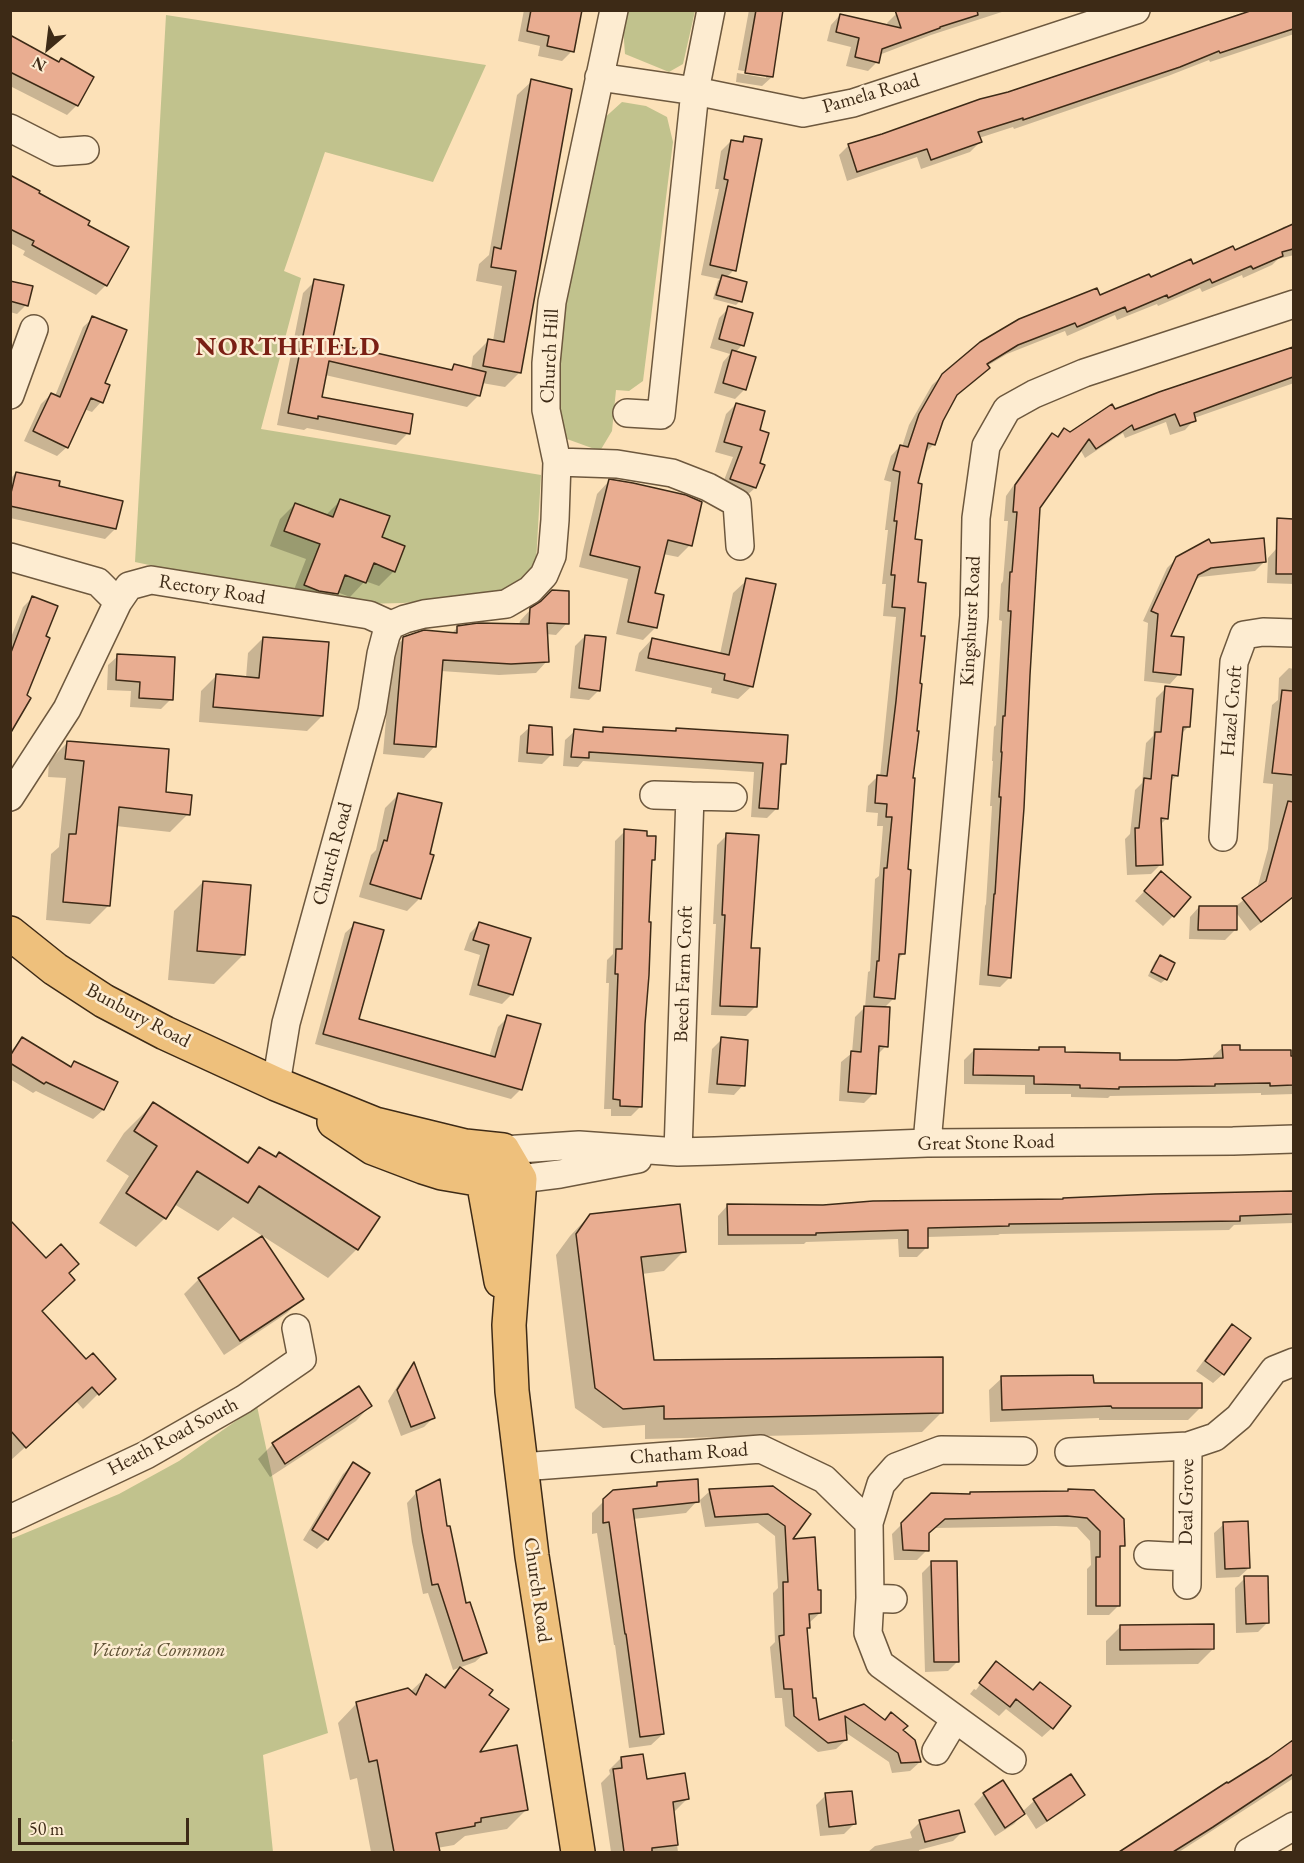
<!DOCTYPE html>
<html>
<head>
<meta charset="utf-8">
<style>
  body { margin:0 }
  #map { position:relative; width:1304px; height:1863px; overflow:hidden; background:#fce1b8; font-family:"EB Garamond",serif }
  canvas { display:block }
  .frame { position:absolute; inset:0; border:12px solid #3d2a16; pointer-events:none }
  .north { position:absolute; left:18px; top:18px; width:60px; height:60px; -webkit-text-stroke:4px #fdecd1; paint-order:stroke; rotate:208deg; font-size:16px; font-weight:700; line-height:24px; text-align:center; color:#3d2a16 }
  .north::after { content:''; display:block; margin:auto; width:21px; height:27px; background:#3d2a16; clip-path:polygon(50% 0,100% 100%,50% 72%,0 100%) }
  .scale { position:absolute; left:18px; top:1818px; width:171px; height:27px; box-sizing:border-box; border:3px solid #3d2a16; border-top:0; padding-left:8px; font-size:18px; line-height:21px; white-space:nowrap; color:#3d2a16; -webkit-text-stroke:4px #fdecd1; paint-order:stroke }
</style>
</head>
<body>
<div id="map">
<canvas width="1304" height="1863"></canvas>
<div class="frame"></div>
<div class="north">N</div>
<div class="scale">50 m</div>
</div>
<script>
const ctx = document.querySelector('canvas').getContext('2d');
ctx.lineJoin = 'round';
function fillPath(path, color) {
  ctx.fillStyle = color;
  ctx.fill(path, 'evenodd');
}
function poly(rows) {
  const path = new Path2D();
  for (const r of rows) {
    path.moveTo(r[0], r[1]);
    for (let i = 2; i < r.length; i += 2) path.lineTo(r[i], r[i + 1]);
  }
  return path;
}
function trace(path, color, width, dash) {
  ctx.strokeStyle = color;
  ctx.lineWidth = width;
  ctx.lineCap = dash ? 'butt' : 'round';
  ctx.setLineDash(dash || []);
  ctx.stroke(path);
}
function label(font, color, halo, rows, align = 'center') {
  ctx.font = font + ' "EB Garamond",serif';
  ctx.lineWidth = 5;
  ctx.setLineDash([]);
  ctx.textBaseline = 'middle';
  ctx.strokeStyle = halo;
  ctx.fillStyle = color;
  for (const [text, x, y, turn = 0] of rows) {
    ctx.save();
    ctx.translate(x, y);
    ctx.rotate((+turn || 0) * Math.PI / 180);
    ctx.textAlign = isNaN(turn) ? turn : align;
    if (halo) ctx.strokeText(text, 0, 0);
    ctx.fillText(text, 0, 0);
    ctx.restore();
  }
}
fillPath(poly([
  [623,10,695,11,683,64,669,72,625,54,622,14],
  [166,15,486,65,433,182,325,152,284,271,301,278,261,429,541,475,536,562,523,582,497,595,403,603,360,604,321,601,135,562],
  [622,102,646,106,667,117,673,142,643,381,629,391,616,390,612,431,600,451,567,439,555,407,560,312,601,121],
  [257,1406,328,1733,263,1755,273,1852,11,1852,10,1743,13,1741,10,1735,11,1539,119,1494,179,1461]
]), '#c1c28d');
fillPath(poly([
  [524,10,581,10,572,51,562,61,538,56,540,46,518,41],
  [749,10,783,10,772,77,762,86,736,82,737,73,766,78,766,75,738,70],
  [907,10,1008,10,931,35,879,55,877,62,868,71,846,66,851,47,827,41,831,25,840,15,888,26,887,23,896,14],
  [1259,10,1294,10,1294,34,1210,62,1209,60,1168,76,1014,129,1013,127,979,138,980,142,970,152,921,169,917,157,847,181,839,155,849,145],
  [10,34,77,105,67,115,10,86],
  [532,81,520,372,505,387,482,383,479,395,467,407,325,375,320,398,408,433,396,445,307,428,304,430,277,425,303,293,315,281,331,344,449,371,454,366,471,369,473,356,488,341,493,341,502,286,476,281,479,264,489,255,517,95],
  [745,137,734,270,726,278,740,301,736,305,713,299,718,281,720,279,701,275,719,189,715,189,721,151,731,141,739,143],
  [10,176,86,226,106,285,96,295,23,255,25,251,10,243],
  [1294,224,1294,255,1278,259,1272,265,1243,278,1242,275,1202,292,1200,288,1158,306,1157,304,1117,320,1115,315,1067,336,1065,331,1007,354,987,366,954,397,941,421,934,444,924,454,916,484,913,540,916,584,903,954,897,960,894,998,884,1008,886,1046,877,1055,874,1093,864,1103,839,1101,841,1062,852,1053,855,1017,865,1007,868,972,870,971,875,879,879,876,883,826,877,826,878,813,866,812,868,786,877,777,880,777,896,617,883,616,886,584,882,584,888,530,885,530,891,482,884,480,891,456,900,446,902,447,909,425,932,385,943,375,1099,297,1234,252,1278,233,1283,227],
  [10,282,26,305,17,314,10,312],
  [729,308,742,345,735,353,745,389,735,399,714,393,723,362,730,354,710,348,719,318],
  [93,318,103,384,101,402,92,412,84,409,67,447,57,456,24,441,41,404,51,394,55,396,83,327],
  [1294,348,1294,383,1194,418,1194,420,1185,430,1170,435,1166,422,1125,438,1123,433,1085,458,1080,449,1039,508,1010,977,1000,987,979,985,985,906,986,904,992,806,990,806,993,761,992,761,994,727,996,725,1002,621,999,620,1001,584,1003,581,1008,521,1004,521,1006,496,1043,444,1052,435,1057,438,1064,430,1070,434,1114,411],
  [736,404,758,431,758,464,755,488,745,497,721,488,733,457,715,452,726,414],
  [16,473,57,487,115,529,105,539,10,518,10,479],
  [609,481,690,545,678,557,663,554,653,594,662,596,655,628,643,640,616,634,628,579,579,567,597,494],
  [340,501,380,538,394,571,379,586,365,581,350,597,337,592,321,608,290,600,306,559,270,546,280,519,295,504,325,516],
  [1211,545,1265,561,1255,571,1200,577,1194,581,1169,637,1179,674,1170,684,1144,681,1148,623,1143,621,1167,568,1177,558],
  [1277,548,1294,549,1294,584,1267,583,1268,558],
  [747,580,752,686,738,699,711,693,712,688,635,671,639,653,652,639,720,654,733,593],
  [33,597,10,731,10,640,23,607],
  [540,603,567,623,556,635,546,634,547,661,536,673,499,675,441,671,435,746,424,758,383,754,392,650,403,639,451,634,458,627,519,625,520,621,531,609],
  [585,636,599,690,589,700,570,698,575,646],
  [263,638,322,716,307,731,199,722,201,691,216,676,246,678,248,653],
  [118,656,171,699,161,709,130,707,131,691,107,690,108,665],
  [1289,668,1294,669,1294,872,1287,894,1290,898,1280,908,1250,931,1235,911,1235,930,1225,940,1189,939,1190,917,1199,907,1235,907,1257,889,1268,849,1273,784,1263,783,1272,705,1278,700,1279,678],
  [1166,688,1188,727,1181,734,1177,775,1170,782,1167,818,1160,825,1161,864,1151,874,1127,875,1125,839,1130,834,1135,790,1142,783,1146,743,1153,736,1156,698],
  [530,727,552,754,542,764,518,762,520,736],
  [604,728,673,732,677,729,784,764,779,769,776,809,767,818,751,817,754,772,583,761,578,767,563,766,565,740,575,731,599,733],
  [67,743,164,794,188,814,170,832,116,826,108,906,90,924,46,920,51,854,59,847,66,778,48,777,49,761],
  [398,795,420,898,407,911,359,897,371,855,376,850,385,808],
  [625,831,653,860,651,862,641,1106,631,1116,611,1116,611,1109,604,1109,609,983,606,983,607,960,613,954,615,841],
  [727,835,750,949,756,1006,746,1016,711,1015,716,924,713,924,717,845],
  [203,882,243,955,214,984,168,980,174,911],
  [1152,883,1173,916,1163,926,1135,901],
  [355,924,358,1020,489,1057,498,1027,508,1017,521,1089,511,1099,315,1044,345,933],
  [479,924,512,994,502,1004,469,995,480,955,464,950,470,933],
  [1160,957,1166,979,1161,983,1148,976,1155,961],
  [22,1039,70,1068,75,1063,103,1110,93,1119,36,1091,33,1093,10,1079,10,1052],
  [722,1039,743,1085,734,1095,708,1093,712,1049],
  [1223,1047,1238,1051,1294,1058,1294,1094,1261,1095,1261,1093,1110,1096,1108,1098,1071,1097,1071,1094,1025,1094,1025,1085,964,1084,964,1060,974,1050,1037,1052,1040,1049,1064,1054,1118,1061,1213,1060,1213,1056],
  [153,1104,245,1163,259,1149,357,1249,328,1278,233,1217,218,1231,174,1204,165,1218,136,1247,99,1223,129,1176,106,1161,124,1133],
  [1291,1192,1294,1192,1294,1223,1234,1225,1229,1230,1000,1234,998,1235,927,1237,927,1247,917,1257,899,1257,898,1239,806,1242,804,1244,718,1245,718,1216,727,1206,823,1206,1063,1201],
  [590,1215,684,1251,664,1271,642,1274,653,1361,942,1412,922,1432,645,1439,645,1425,603,1428,575,1408,556,1255,570,1236],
  [10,1222,46,1260,67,1274,40,1312,99,1393,83,1409,76,1401,10,1461],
  [199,1279,302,1298,287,1313,224,1355,184,1294],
  [1232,1326,1223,1374,1213,1383,1196,1371,1222,1336],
  [414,1365,434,1417,424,1427,401,1436,388,1401,405,1374],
  [1002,1378,1092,1384,1201,1407,1188,1420,1099,1420,1099,1418,990,1422,989,1390],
  [358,1388,370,1406,356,1421,270,1477,258,1459,273,1444],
  [353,1464,327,1539,317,1549,303,1540,343,1474],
  [658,1483,697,1501,686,1513,633,1519,663,1734,651,1745,629,1748,615,1645,614,1645,597,1533,592,1534,592,1513,614,1491,653,1488],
  [773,1487,790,1540,820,1613,810,1622,808,1622,808,1627,805,1630,812,1699,818,1722,863,1706,901,1731,920,1762,910,1771,892,1773,889,1762,845,1732,846,1740,836,1749,818,1752,785,1726,782,1698,775,1698,770,1647,775,1642,773,1593,778,1588,775,1536,758,1523,705,1527,700,1500,710,1491],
  [1094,1491,1123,1545,1118,1550,1119,1605,1109,1615,1087,1615,1087,1569,1091,1565,1090,1541,1077,1527,1056,1526,934,1528,928,1533,927,1550,917,1560,894,1560,892,1534,932,1494,969,1496],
  [417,1492,446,1528,465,1605,485,1653,475,1662,453,1670,428,1593,423,1594,412,1542,407,1503],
  [1224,1524,1249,1568,1239,1577,1216,1578,1214,1533],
  [932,1563,958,1661,948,1671,925,1672,922,1573],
  [1245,1578,1268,1622,1258,1632,1236,1633,1235,1588],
  [1121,1626,1213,1649,1198,1664,1106,1665,1106,1641],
  [996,1663,1052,1728,1042,1737,1006,1709,999,1716,970,1694,974,1689,976,1690,990,1671,988,1671],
  [460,1669,487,1695,476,1754,527,1809,507,1829,465,1836,454,1845,437,1848,438,1852,371,1852,357,1778,350,1780,338,1723,357,1703,410,1692,427,1676,442,1688],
  [1294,1742,1294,1778,1179,1852,1125,1852,1131,1846],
  [621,1758,645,1780,687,1799,675,1811,672,1811,678,1852,611,1852,601,1783,610,1774,609,1770],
  [1071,1776,1083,1795,1073,1805,1036,1829,1025,1812,1014,1824,995,1836,974,1804,984,1794,1002,1782,1022,1812,1034,1801],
  [826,1795,854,1824,844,1834,820,1836,816,1805],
  [920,1822,963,1831,953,1841,919,1850,919,1852,868,1852,875,1846,912,1838,910,1832]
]), '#0003');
const building = poly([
  [531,10,582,10,574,52,547,46,549,36,527,31,531,10],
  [756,10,783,10,773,77,745,73,756,10],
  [895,10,977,10,978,15,940,27,940,28,882,49,879,63,855,57,859,38,836,32,840,14,901,28,895,10],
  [1253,10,1293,10,1293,29,1220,53,1219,51,1180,67,1023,120,1023,118,978,132,982,142,931,160,927,149,857,172,848,144,882,134,980,99,1008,92,1253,10],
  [10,35,59,62,61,58,94,77,78,106,10,72,10,35],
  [531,79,572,89,521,373,483,366,488,339,504,342,516,271,491,267,494,247,501,249,531,79],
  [744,136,762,139,736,271,710,265,728,180,724,179,731,140,743,142,744,136],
  [10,175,40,191,39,193,90,221,88,225,129,247,107,286,32,245,34,241,10,229,10,175],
  [1293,224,1293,249,1282,252,1283,256,1253,269,1251,266,1212,283,1210,279,1168,298,1167,295,1127,312,1125,307,1077,327,1075,323,1018,345,987,364,990,368,957,395,943,421,935,445,928,443,918,483,922,484,915,539,922,540,918,582,926,583,921,636,925,636,920,683,922,684,917,731,919,731,913,778,915,778,908,869,911,870,905,954,899,954,895,999,874,997,877,961,879,961,884,868,887,868,892,817,886,817,887,804,875,803,877,775,887,776,896,701,905,608,892,607,895,575,891,575,897,521,894,521,900,472,893,470,900,445,908,447,919,414,942,374,980,342,1019,319,1097,288,1100,295,1149,274,1151,277,1191,259,1193,264,1233,246,1235,250,1293,224],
  [722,275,747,282,742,302,716,295,722,275],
  [314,279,344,285,332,343,452,370,454,364,486,372,480,396,329,361,322,397,413,414,410,434,318,416,318,419,288,413,314,279],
  [10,281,33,286,28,306,10,301,10,281],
  [728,306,753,313,744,346,719,339,728,306],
  [92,316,127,330,105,383,110,385,103,403,91,398,68,448,33,431,51,393,60,397,92,316],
  [1293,347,1293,377,1194,413,1196,421,1180,426,1175,414,1134,430,1132,425,1096,449,1089,439,1040,508,1030,675,1024,808,1011,978,988,975,994,894,995,894,1001,797,999,797,1002,752,1001,752,1003,716,1005,716,1011,611,1008,611,1010,572,1012,572,1017,512,1013,512,1015,485,1052,433,1058,437,1064,428,1070,432,1112,404,1115,409,1159,392,1293,347],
  [732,350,756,357,746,390,723,383,732,350],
  [736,403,765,411,760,430,769,433,760,463,765,465,756,488,730,479,742,447,724,442,736,403],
  [16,472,60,481,59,486,123,501,116,529,10,506,10,497,16,472],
  [609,479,633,483,686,495,702,502,692,546,668,540,655,593,664,595,657,628,628,622,640,567,590,555,609,479],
  [340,499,390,516,382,537,405,546,395,572,374,563,366,583,345,575,338,594,319,591,304,585,320,544,284,531,295,503,333,517,340,499],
  [1277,518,1293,519,1293,574,1276,574,1277,518],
  [1264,538,1266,562,1211,568,1198,575,1171,636,1184,637,1181,675,1153,672,1158,614,1151,611,1176,557,1209,539,1211,543,1264,538],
  [746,578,776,584,753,687,724,680,725,674,648,658,652,638,729,655,746,578],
  [552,590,569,591,569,624,547,623,549,662,511,664,443,660,436,747,394,744,403,637,424,630,457,633,457,626,478,623,529,624,530,608,541,601,552,590],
  [32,596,58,606,46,636,50,638,27,695,31,698,10,734,10,655,32,596],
  [585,635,606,637,600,691,579,688,585,635],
  [263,637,329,642,323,716,213,707,216,674,259,678,263,637],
  [117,654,175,657,173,700,139,698,140,682,116,680,117,654],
  [1165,686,1193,689,1190,727,1183,727,1178,776,1172,775,1168,819,1161,818,1163,865,1136,866,1135,828,1139,828,1144,778,1151,779,1155,732,1161,732,1165,686],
  [1282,690,1293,691,1293,775,1272,773,1282,690],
  [529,725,552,727,553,755,527,753,529,725],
  [603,727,676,731,676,728,788,735,786,764,781,764,778,809,759,808,763,763,589,752,589,758,571,757,574,729,603,732,603,727],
  [67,741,169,749,166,792,192,795,190,815,119,807,110,906,63,902,69,834,76,834,84,761,65,759,67,741],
  [398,793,442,803,430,854,434,855,421,899,370,884,384,840,387,841,398,793],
  [1288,801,1293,802,1293,897,1261,922,1242,898,1266,881,1288,801],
  [624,829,647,831,647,836,656,836,655,860,652,860,649,922,651,922,649,975,645,1024,642,1107,620,1106,620,1100,613,1099,618,974,615,974,616,949,622,949,624,829],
  [726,833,759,835,751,948,760,948,757,1007,720,1006,725,915,722,915,726,833],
  [1161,871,1191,897,1174,917,1144,891,1161,871],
  [203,881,251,885,245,955,197,951,203,881],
  [1199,906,1237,906,1237,930,1198,930,1199,906],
  [354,922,384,930,359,1019,495,1057,507,1015,541,1024,522,1090,323,1034,354,922],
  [479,922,531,938,513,995,478,985,489,945,473,940,479,922],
  [1160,955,1175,963,1167,980,1151,972,1160,955],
  [864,1006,890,1007,888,1047,879,1046,876,1094,848,1092,851,1051,861,1052,864,1006],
  [22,1037,71,1067,74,1061,118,1082,104,1110,46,1082,44,1084,10,1063,10,1056,22,1037],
  [721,1037,748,1040,745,1086,717,1084,721,1037],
  [1222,1045,1240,1045,1240,1050,1291,1050,1291,1056,1293,1056,1293,1085,1270,1086,1270,1083,1215,1084,1215,1086,1119,1087,1119,1089,1080,1088,1080,1085,1034,1084,1034,1076,973,1075,974,1049,1039,1050,1039,1047,1065,1047,1065,1052,1120,1053,1120,1060,1177,1060,1223,1058,1222,1045],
  [153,1102,248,1163,259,1147,276,1157,279,1152,380,1217,358,1250,259,1186,248,1203,197,1171,166,1219,126,1193,157,1146,134,1131,153,1102],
  [1293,1191,1293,1214,1240,1216,1240,1221,1009,1224,1009,1226,928,1228,928,1248,908,1248,908,1230,816,1233,816,1235,728,1235,727,1204,823,1205,873,1201,1063,1199,1063,1198,1155,1194,1293,1191],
  [680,1204,686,1252,641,1257,654,1360,943,1357,943,1413,664,1419,664,1406,623,1409,595,1388,576,1234,590,1214,680,1204],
  [10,1220,46,1258,61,1244,79,1264,69,1273,75,1280,42,1311,86,1359,93,1353,116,1379,99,1395,92,1387,26,1448,10,1430,10,1220],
  [262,1236,304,1299,240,1341,198,1278,262,1236],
  [1232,1324,1251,1338,1224,1375,1205,1361,1232,1324],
  [414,1362,435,1418,411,1427,397,1390,414,1362],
  [1093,1375,1094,1383,1202,1383,1202,1408,1112,1408,1111,1406,1002,1410,1001,1376,1093,1375],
  [359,1386,372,1406,285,1464,272,1443,359,1386],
  [353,1462,370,1473,328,1540,312,1530,353,1462],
  [440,1479,447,1526,450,1526,466,1603,470,1602,487,1653,463,1661,438,1584,432,1585,422,1531,416,1491,440,1479],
  [698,1479,699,1502,633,1509,664,1734,640,1737,626,1634,625,1634,609,1522,603,1523,603,1499,613,1490,657,1486,657,1482,698,1479],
  [773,1486,811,1514,793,1539,815,1537,818,1590,821,1590,821,1613,809,1614,810,1628,807,1628,813,1698,816,1698,819,1720,864,1704,885,1720,891,1712,908,1726,903,1730,915,1740,921,1762,901,1763,898,1753,845,1716,847,1740,828,1743,794,1716,792,1689,784,1689,779,1636,784,1635,783,1582,788,1582,785,1526,768,1514,715,1517,709,1489,773,1486],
  [1068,1489,1094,1490,1124,1519,1125,1546,1120,1546,1120,1606,1096,1606,1096,1557,1100,1557,1100,1531,1087,1518,1067,1516,945,1519,929,1533,929,1551,903,1550,901,1523,931,1493,970,1494,970,1492,1068,1491,1068,1489],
  [1248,1521,1250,1568,1225,1569,1223,1522,1248,1521],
  [931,1561,957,1561,959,1662,934,1662,931,1561],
  [1244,1576,1268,1576,1269,1623,1246,1624,1244,1576],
  [1214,1624,1214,1649,1120,1650,1120,1625,1214,1624],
  [996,1661,1033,1690,1040,1682,1071,1706,1053,1729,1016,1699,1010,1707,979,1683,996,1661],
  [460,1667,493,1690,489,1695,509,1709,480,1752,517,1745,528,1810,481,1818,481,1822,475,1823,475,1826,436,1833,440,1852,394,1852,377,1760,369,1762,356,1702,408,1688,416,1695,426,1674,445,1688,460,1667],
  [1293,1740,1293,1774,1213,1827,1173,1852,1119,1852,1227,1782,1228,1783,1268,1758,1293,1740],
  [643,1754,647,1779,685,1773,689,1799,673,1802,678,1845,652,1848,652,1852,624,1852,613,1769,622,1768,621,1757,643,1754],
  [1071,1774,1085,1795,1047,1821,1033,1799,1071,1774],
  [1003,1780,1025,1814,1005,1828,983,1793,1003,1780],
  [852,1791,856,1824,829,1827,825,1793,852,1791],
  [959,1810,965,1832,925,1842,919,1820,959,1810]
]);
fillPath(building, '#e9ad91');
trace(building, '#3d2a16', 1.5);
const minor = poly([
  [599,77,695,91,803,113,853,103,1136,10],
  [10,128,57,152,85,150],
  [10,395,34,329],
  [627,413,661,415,695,91,711,10],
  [557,462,617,464,672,473,708,487,737,503,740,546],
  [10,557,98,582,118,602],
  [391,625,405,619,424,614,506,604,530,590,544,575,552,556,555,520,557,462,546,410,546,363,552,302,614,10],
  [654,795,690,796],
  [10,797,67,709,118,602,129,586,151,580,369,615,391,625],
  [1223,837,1234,662,1244,635,1263,632,1294,633],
  [276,1084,286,1023,372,711,381,654,386,635,391,625],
  [927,1143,974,616,976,518,986,446,1007,409,1034,394,1084,373,1294,304],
  [503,1150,579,1145,678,1152,715,1151,927,1143,1233,1141,1294,1139],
  [678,1152,690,796,733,797],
  [520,1179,560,1174,638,1159],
  [1069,1452,1188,1446,1215,1437,1239,1417,1274,1370,1294,1362],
  [521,1467,761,1449,824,1479,869,1523],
  [10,1519,146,1455,244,1399,302,1359,296,1328],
  [1148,1555,1186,1557],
  [1187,1585,1188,1446],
  [870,1598,868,1633,880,1664,1012,1760],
  [893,1599,870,1598,869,1523,881,1484,896,1467,941,1450,1023,1451],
  [936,1751,955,1719],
  [1249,1852,1294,1826]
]);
const major = poly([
  [10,933,55,969,104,1001,165,1033,276,1084,375,1124,465,1146,503,1150],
  [334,1122,373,1148,423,1167,442,1173,483,1180,520,1179],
  [503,1150,520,1179,509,1325,512,1391,532,1556,578,1852],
  [495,1161,483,1180,501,1281]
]);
trace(minor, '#6d583e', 30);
trace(major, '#3d2a16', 36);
trace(minor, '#fdecd1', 27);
trace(major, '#eec07c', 33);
label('20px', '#3d2a16', '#fdecd1', [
  ["Pamela Road",871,94,-16],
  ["Church Hill",550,356,-87],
  ["Rectory Road",212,590,9],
  ["Kingshurst Road",971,621,-87],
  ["Hazel Croft",1232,711,-85],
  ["Church Road",333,854,-75],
  ["Beech Farm Croft",684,974,-88],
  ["Bunbury Road",138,1016,28],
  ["Great Stone Road",986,1143,-1],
  ["Heath Road South",173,1437,-28],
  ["Chatham Road",689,1454,-4],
  ["Deal Grove",1187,1502,-89],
  ["Church Road",537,1590,82]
]);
label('italic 20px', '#5e5034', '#fdecd1', [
  ["Victoria Common",158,1651]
]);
ctx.letterSpacing = '1.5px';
label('bold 26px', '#7a1f14', '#fdecd1', [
  ["NORTHFIELD",288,348]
]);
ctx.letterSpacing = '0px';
</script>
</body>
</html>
